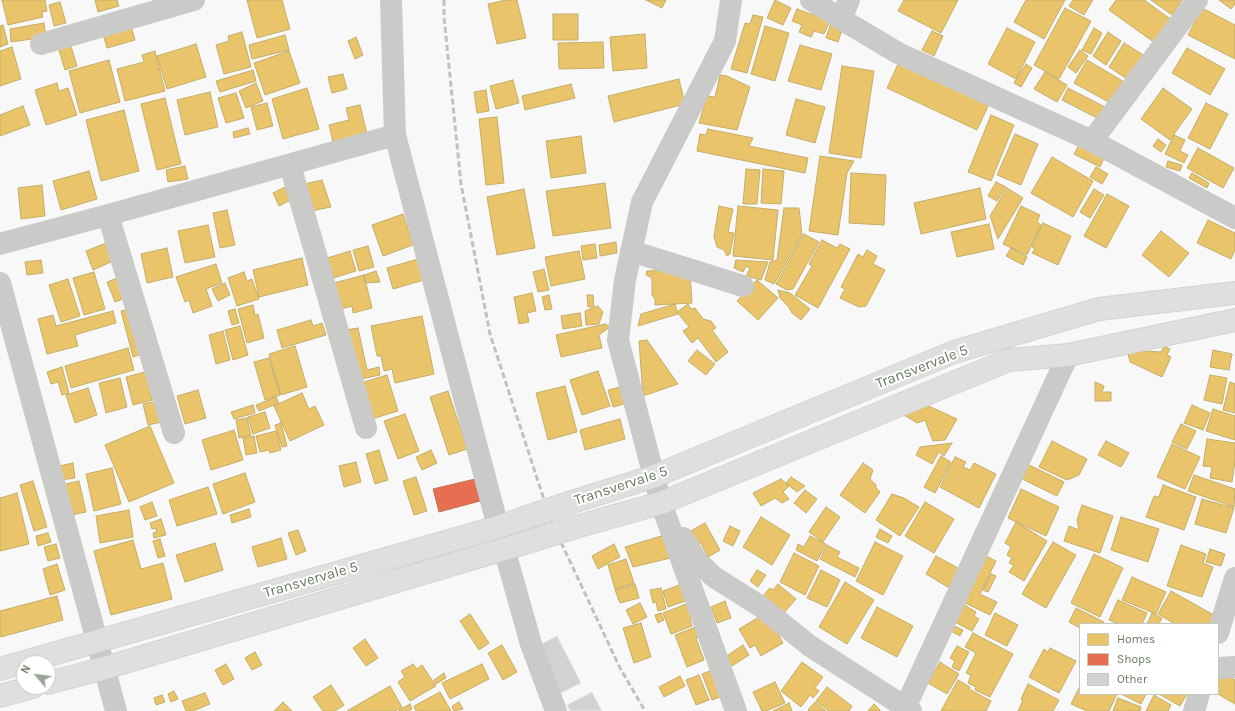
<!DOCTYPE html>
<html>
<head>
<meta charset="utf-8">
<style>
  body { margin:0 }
  #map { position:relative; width:1235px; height:711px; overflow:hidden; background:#f8f8f8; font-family:Karla,sans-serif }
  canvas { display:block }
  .legend { position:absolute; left:1079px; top:623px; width:140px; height:72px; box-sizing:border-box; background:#fff; border:1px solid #c3cac0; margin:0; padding:5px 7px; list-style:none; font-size:12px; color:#697a62 }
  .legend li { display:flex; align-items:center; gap:8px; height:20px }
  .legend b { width:20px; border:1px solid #c3cac0 }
  .north { position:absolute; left:16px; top:655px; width:40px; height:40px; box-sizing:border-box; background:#fff; border:1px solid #c3cac0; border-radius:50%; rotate:299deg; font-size:11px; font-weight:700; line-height:16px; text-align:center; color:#697a62 }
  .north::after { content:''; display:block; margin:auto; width:14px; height:18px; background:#9ba696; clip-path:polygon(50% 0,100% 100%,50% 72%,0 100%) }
</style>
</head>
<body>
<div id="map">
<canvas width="1235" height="711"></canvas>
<ul class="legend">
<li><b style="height:11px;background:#e9c46a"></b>Homes</li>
<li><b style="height:11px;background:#e76f51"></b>Shops</li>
<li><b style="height:11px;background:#d0d3d0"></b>Other</li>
</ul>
<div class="north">N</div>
</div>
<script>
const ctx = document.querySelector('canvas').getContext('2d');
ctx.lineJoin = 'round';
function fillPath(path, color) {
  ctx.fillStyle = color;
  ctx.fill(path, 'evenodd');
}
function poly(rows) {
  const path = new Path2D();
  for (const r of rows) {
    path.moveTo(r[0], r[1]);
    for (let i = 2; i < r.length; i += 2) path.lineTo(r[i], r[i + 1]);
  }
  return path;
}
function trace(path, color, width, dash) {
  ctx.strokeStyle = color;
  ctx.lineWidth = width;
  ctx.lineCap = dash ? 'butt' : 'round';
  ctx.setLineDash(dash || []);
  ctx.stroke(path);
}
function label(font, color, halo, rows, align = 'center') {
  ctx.font = font + ' Karla,sans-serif';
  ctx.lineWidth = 4;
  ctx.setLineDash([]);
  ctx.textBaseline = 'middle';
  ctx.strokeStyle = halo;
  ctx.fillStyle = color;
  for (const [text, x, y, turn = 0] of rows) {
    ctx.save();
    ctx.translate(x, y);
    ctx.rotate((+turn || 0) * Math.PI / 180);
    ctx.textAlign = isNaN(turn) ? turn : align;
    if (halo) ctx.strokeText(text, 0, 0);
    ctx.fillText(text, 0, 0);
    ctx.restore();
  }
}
const homes = poly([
  [2,0,45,0,47,11,42,12,43,17,8,25,2,0],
  [95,0,117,0,119,6,98,12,95,0],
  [247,0,282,0,290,29,257,38,247,0],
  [506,0,517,0,526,38,497,44,488,4,506,0],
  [646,0,666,0,662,8,646,0],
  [775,0,791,8,783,25,767,18,775,0],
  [904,0,958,0,941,33,898,11,904,0],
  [1026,0,1065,0,1044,39,1014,22,1026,0],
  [1073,0,1093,0,1084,15,1069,6,1073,0],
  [1116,0,1144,0,1172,20,1155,43,1109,10,1116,0],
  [1151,0,1182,0,1172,15,1151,0],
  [1219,0,1235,0,1235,4,1231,9,1219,0],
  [60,2,66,23,54,26,49,5,60,2],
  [1065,8,1091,21,1059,79,1034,65,1065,8],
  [1202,8,1235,25,1235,59,1188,35,1202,8],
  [797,9,830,21,824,34,814,31,811,37,799,32,802,25,792,21,797,9],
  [553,14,578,14,578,40,553,40,553,14],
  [753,15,763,17,747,73,731,69,745,23,750,24,753,15],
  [44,23,46,37,11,42,10,29,44,23],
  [831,23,843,27,838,42,826,38,831,23],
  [3,25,8,44,0,47,0,26,3,25],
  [131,26,135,40,107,48,103,34,131,26],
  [765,26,789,33,775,81,751,74,765,26],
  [1007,28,1035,42,1016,79,988,64,1007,28],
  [1094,28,1102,33,1091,54,1082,50,1094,28],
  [932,31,943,36,934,56,922,50,932,31],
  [242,32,251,67,224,74,216,45,229,41,228,36,242,32],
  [1108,32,1121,41,1106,65,1093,56,1108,32],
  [645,34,647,68,613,71,610,37,645,34],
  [285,35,289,50,252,59,249,45,285,35],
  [356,37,363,55,355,59,348,41,356,37],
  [603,42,604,68,559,69,558,43,603,42],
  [70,43,77,66,65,70,58,47,70,43],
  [1124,43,1145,56,1130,81,1109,67,1124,43],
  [196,44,206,77,167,89,157,56,196,44],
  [800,45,832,54,821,90,788,81,800,45],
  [12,47,21,79,0,86,0,51,12,47],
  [1187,48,1225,69,1210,95,1172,73,1187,48],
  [1080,50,1088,56,1076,73,1068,67,1080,50],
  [155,51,165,91,125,101,117,69,144,62,142,55,155,51],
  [289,51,300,83,265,95,254,63,289,51],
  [109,60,120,102,80,113,69,71,109,60],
  [1087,60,1126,83,1114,105,1074,83,1087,60],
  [899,62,989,104,977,130,887,88,899,62],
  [1026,64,1032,68,1021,87,1014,83,1026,64],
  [842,66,874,71,861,158,829,153,842,66],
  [253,70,256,81,220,92,216,81,253,70],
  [1045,72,1067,85,1057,102,1034,89,1045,72],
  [343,74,347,89,332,93,328,77,343,74],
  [720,75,727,76,750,87,737,130,699,123,707,96,715,97,720,75],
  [679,79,685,104,614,122,608,96,679,79],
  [513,80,519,103,496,109,490,86,513,80],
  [57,83,59,91,68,88,77,115,46,125,35,90,57,83],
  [256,83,263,101,246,108,239,91,256,83],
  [571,84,575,98,525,110,522,96,571,84],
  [307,88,319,129,283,139,272,99,307,88],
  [1068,88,1105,107,1099,119,1062,100,1068,88],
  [1163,88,1192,109,1170,140,1141,119,1163,88],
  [486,90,489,111,477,113,474,92,486,90],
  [210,92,218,127,185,135,177,100,210,92],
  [236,93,244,118,226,123,218,98,236,93],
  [165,98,181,164,157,170,141,104,165,98],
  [796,99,825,107,815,143,786,135,796,99],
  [267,103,273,126,257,130,251,107,267,103],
  [1206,103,1228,114,1210,149,1188,138,1206,103],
  [360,105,367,134,333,142,329,125,349,120,346,108,360,105],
  [23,106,30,125,0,136,0,115,23,106],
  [124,110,139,171,101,181,86,120,124,110],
  [991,115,1014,125,991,181,968,172,991,115],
  [497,117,504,183,486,185,479,119,497,117],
  [248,128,250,134,234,138,233,132,248,128],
  [708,129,753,138,749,146,808,158,805,173,697,151,700,134,706,135,708,129],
  [1015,134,1038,144,1021,185,997,175,1015,134],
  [1174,135,1185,140,1180,151,1188,155,1184,163,1165,154,1174,135],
  [581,136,586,173,551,178,546,141,581,136],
  [1158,139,1166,145,1161,152,1153,146,1158,139],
  [1080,143,1105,156,1100,167,1074,154,1080,143],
  [1198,148,1234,168,1223,188,1187,168,1198,148],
  [820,156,854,161,847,173,838,235,809,231,820,156],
  [1052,157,1093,181,1073,217,1031,193,1052,157],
  [1168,161,1182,165,1180,171,1166,167,1168,161],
  [185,166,188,179,168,182,166,170,185,166],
  [1096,167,1108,174,1102,184,1090,177,1096,167],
  [746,169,760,170,757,204,743,204,746,169],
  [763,169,784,171,781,204,761,203,763,169],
  [89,171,97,199,61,210,53,181,89,171],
  [851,173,886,175,884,225,849,223,851,173],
  [1192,173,1209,183,1207,188,1189,178,1192,173],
  [322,180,331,207,311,211,304,184,322,180],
  [996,182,1006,187,997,201,988,196,996,182],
  [605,183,611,228,553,236,546,191,605,183],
  [42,185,45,216,21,219,18,188,42,185],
  [287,186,293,199,279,206,273,193,287,186],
  [980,188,986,219,921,234,914,203,980,188],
  [1007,188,1023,198,998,239,990,216,1007,188],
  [524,189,535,248,497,255,487,197,524,189],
  [1094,189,1104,195,1090,218,1080,212,1094,189],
  [1107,194,1129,206,1106,248,1084,236,1107,194],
  [719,206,733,209,728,232,734,233,730,254,727,256,724,250,717,247,714,236,719,206],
  [738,206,778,210,773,260,733,256,738,206],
  [1021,206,1040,215,1037,222,1041,225,1027,255,1003,244,1021,206],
  [784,208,799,208,802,235,774,284,765,280,770,262,777,260,784,208],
  [227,210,235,245,220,248,213,213,227,210],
  [403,214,413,245,383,256,372,225,403,214],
  [1208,220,1235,233,1235,250,1231,259,1197,243,1208,220],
  [1043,223,1071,236,1058,265,1032,253,1035,249,1032,247,1043,223],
  [989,224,994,249,957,257,951,232,989,224],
  [208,225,215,257,185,263,178,231,208,225],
  [1161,231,1189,253,1169,277,1142,255,1161,231],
  [804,234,819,242,793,289,787,290,776,284,804,234],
  [822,240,837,248,840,244,850,249,818,308,795,295,812,266,809,264,822,240],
  [616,242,617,253,600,256,599,245,616,242],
  [106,243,113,261,93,270,86,251,106,243],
  [595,244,597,258,583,260,581,246,595,244],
  [368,246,374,267,359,271,353,250,368,246],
  [167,248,173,277,147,283,141,254,167,248],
  [1011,248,1027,257,1023,265,1006,256,1011,248],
  [867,250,877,256,873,264,885,270,866,306,859,307,840,298,845,289,841,287,858,254,863,257,867,250],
  [350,251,356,271,330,279,324,259,350,251],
  [579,251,585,279,551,286,545,257,579,251],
  [302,258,308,285,259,297,253,270,302,258],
  [418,259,424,280,393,289,387,268,418,259],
  [41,260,43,273,27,275,25,262,41,260],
  [736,260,768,262,761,280,746,276,750,268,746,266,743,272,734,268,736,260],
  [216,264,222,283,206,289,212,306,193,313,189,300,185,302,176,277,216,264],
  [544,269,549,290,538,292,533,272,544,269],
  [681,270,690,273,692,303,655,305,655,299,652,295,652,278,646,275,647,271,681,270],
  [376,271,380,282,365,283,364,275,376,271],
  [94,272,105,309,84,315,73,278,94,272],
  [244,272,247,281,252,279,259,299,237,306,228,278,244,272],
  [364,275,372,308,353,313,352,306,341,309,334,283,364,275],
  [120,277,128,297,115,302,107,282,120,277],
  [68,279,80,316,61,322,49,285,68,279],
  [757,280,778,298,758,320,737,301,757,280],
  [225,283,230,295,218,301,212,289,225,283],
  [778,290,790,293,810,309,801,320,792,313,788,306,780,298,778,290],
  [532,293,536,311,527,313,529,322,519,324,514,297,532,293],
  [549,295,552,309,545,310,542,297,549,295],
  [587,295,593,295,594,307,588,307,587,295],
  [675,304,678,314,638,326,641,314,675,304],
  [688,304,691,309,695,308,703,319,711,321,716,328,712,330,728,352,716,362,698,338,692,343,683,331,689,327,677,312,688,304],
  [253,305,255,315,258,314,264,338,247,343,238,309,253,305],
  [598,306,603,312,599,324,586,325,585,311,598,306],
  [133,308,146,353,133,357,121,311,133,308],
  [235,309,239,323,232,325,228,311,235,309],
  [113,311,116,323,75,335,78,346,47,354,38,319,53,315,56,326,113,311],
  [580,313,582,326,563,329,561,316,580,313],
  [422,316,434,374,395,383,392,369,384,371,381,356,377,356,371,326,422,316],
  [311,320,313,326,322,323,326,335,282,348,277,330,311,320],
  [605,324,610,327,599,335,602,348,561,357,556,335,605,324],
  [240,326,248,355,233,360,225,330,240,326],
  [358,328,367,370,379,367,380,375,356,380,345,330,358,328],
  [223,331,230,360,216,364,209,335,223,331],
  [647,340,678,384,643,396,639,341,647,340],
  [295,346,307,387,281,395,269,354,295,346],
  [1164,346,1170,349,1167,355,1171,357,1162,377,1130,362,1127,350,1161,352,1164,346],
  [128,348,134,370,71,388,65,366,128,348],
  [697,350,715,364,706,375,688,361,697,350],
  [1213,350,1232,354,1229,370,1210,367,1213,350],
  [269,358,280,395,265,400,254,362,269,358],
  [62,367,69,393,62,395,58,382,51,384,47,372,62,367],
  [598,371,610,406,582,415,570,380,598,371],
  [145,372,152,400,133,405,126,377,145,372],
  [387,375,398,411,372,419,361,383,387,375],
  [1210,375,1227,378,1222,404,1204,400,1210,375],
  [120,378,127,407,106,413,99,383,120,378],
  [1095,382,1104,386,1102,392,1111,392,1111,401,1095,401,1095,382],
  [1230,382,1235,384,1235,413,1223,410,1230,382],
  [565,386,577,432,548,440,536,393,565,386],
  [620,387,624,404,613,407,608,390,620,387],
  [88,388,97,415,75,423,66,395,88,388],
  [198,390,206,418,185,424,177,396,198,390],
  [448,391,467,449,449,455,430,397,448,391],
  [302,393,309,409,315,406,324,425,290,441,274,406,302,393],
  [276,397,279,403,259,411,256,405,276,397],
  [161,400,166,421,148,425,143,404,161,400],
  [920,402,957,419,945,440,933,441,925,420,917,423,904,415,920,402],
  [253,405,255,413,234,419,231,412,253,405],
  [1192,405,1210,413,1203,430,1184,423,1192,405],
  [1213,409,1235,416,1235,440,1206,431,1213,409],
  [265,412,270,428,253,434,248,417,265,412],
  [405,414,419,451,398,459,384,421,405,414],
  [247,418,251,435,239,438,236,420,247,418],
  [620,419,625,439,585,450,580,430,620,419],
  [281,423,287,446,282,447,275,425,281,423],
  [1181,424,1196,431,1187,449,1172,442,1181,424],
  [150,426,174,483,129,502,105,445,150,426],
  [234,430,243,460,211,470,202,440,234,430],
  [276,431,281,450,270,453,269,450,260,452,256,436,276,431],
  [254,436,257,453,246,455,243,438,254,436],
  [1207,439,1235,443,1235,461,1232,482,1210,478,1212,467,1203,466,1207,439],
  [1052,441,1087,459,1079,475,1067,480,1039,467,1052,441],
  [1106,441,1129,453,1121,467,1098,455,1106,441],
  [952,443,944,456,939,452,932,464,916,455,920,447,952,443],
  [1172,444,1200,457,1185,489,1157,477,1172,444],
  [379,450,388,480,375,484,366,454,379,450],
  [431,450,437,463,422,470,416,457,431,450],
  [941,456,951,462,935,493,924,487,941,456],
  [955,457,966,462,963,467,970,470,974,463,996,474,979,508,940,487,955,457],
  [1021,461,1064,482,1057,496,1014,475,1021,461],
  [356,462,361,482,344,487,339,466,356,462],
  [73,463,75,478,61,480,59,466,73,463],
  [863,463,873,470,870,479,876,485,876,488,880,492,865,513,840,495,863,463],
  [112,468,121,504,94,511,86,474,112,468],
  [245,473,255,502,223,514,213,484,245,473],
  [1194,475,1235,489,1234,507,1188,491,1194,475],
  [416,477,427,511,414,515,403,481,416,477],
  [791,477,805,486,797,492,786,483,791,477],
  [781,479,789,486,783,492,789,499,782,503,775,498,761,506,753,493,781,479],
  [33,481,47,527,34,531,20,485,33,481],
  [79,481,86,512,67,516,61,485,79,481],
  [1163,485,1196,497,1184,530,1146,517,1154,496,1159,497,1163,485],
  [208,487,217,514,177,526,169,500,208,487],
  [1021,489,1059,507,1046,536,1008,518,1021,489],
  [805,490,817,499,806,513,794,503,805,490],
  [17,493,29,544,0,551,0,498,17,493],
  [892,494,904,498,919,507,900,536,876,520,892,494],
  [1202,499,1234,508,1226,533,1195,524,1202,499],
  [152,502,157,516,145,520,140,507,152,502],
  [925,502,954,519,934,553,905,536,925,502],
  [1082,505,1113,516,1100,553,1064,541,1069,526,1079,530,1077,520,1082,505],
  [826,507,840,517,823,542,809,532,826,507],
  [249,509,251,517,232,523,230,515,249,509],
  [129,510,133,537,100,543,96,516,129,510],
  [761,517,790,535,772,565,743,547,761,517],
  [1121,517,1159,529,1148,562,1111,550,1121,517],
  [161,519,166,535,154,538,153,533,157,532,155,528,152,529,150,523,161,519],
  [1016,522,1047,541,1024,581,1009,572,1014,565,1009,563,1012,558,1007,555,1011,547,1005,543,1016,522],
  [705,523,720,550,708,557,701,543,693,544,687,533,705,523],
  [730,526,740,531,733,546,723,541,730,526],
  [880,529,892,536,888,543,876,537,880,529],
  [298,530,306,551,296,555,288,533,298,530],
  [48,533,51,542,38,546,36,536,48,533],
  [671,533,679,556,633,567,625,547,671,533],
  [810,536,826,544,817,561,796,550,798,544,804,547,810,536],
  [281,538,287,559,258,567,252,547,281,538],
  [160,539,165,556,158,558,153,541,160,539],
  [133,540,141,569,163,563,172,599,111,615,94,551,133,540],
  [875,542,903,556,883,595,856,581,875,542],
  [1053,542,1076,555,1046,608,1022,594,1053,542],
  [215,543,223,570,185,582,176,555,215,543],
  [56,544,60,558,48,561,44,547,56,544],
  [614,544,620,557,598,569,592,556,614,544],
  [827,545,840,552,837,557,859,568,855,577,820,559,827,545],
  [1181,545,1206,554,1203,563,1213,567,1202,597,1167,586,1181,545],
  [1210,549,1225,554,1221,566,1206,562,1210,549],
  [794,553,819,566,805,595,780,582,794,553],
  [1094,554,1123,568,1100,617,1071,603,1094,554],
  [936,556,967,573,956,592,926,574,936,556],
  [986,556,996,561,980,594,997,602,990,615,963,602,986,556],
  [626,559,634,583,615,589,608,565,626,559],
  [57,564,65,590,50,595,43,569,57,564],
  [757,570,766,575,758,587,750,581,757,570],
  [821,570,840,580,827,607,807,598,821,570],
  [991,574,996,576,988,592,983,590,991,574],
  [1132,577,1166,592,1156,614,1122,600,1132,577],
  [845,582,874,600,847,644,819,627,845,582],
  [685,583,691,599,668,607,663,591,685,583],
  [635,584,639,598,620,603,615,590,635,584],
  [778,584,796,599,782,615,762,597,770,588,773,590,778,584],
  [661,588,666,609,658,611,656,602,653,603,650,590,661,588],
  [1171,591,1221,619,1218,624,1175,624,1158,614,1171,591],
  [57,596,63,620,1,637,0,633,0,611,57,596],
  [1118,600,1147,613,1142,624,1119,624,1109,620,1118,600],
  [694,601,699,616,690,619,692,626,671,634,663,613,694,601],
  [725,601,731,618,717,623,711,607,725,601],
  [640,603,647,617,633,624,626,610,640,603],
  [961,603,976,612,974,616,979,619,972,631,951,620,961,603],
  [877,607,913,626,897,657,861,638,877,607],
  [1076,608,1104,622,1103,624,1080,624,1080,628,1069,622,1076,608],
  [661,613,664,620,658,623,655,615,661,613],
  [766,613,783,643,761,656,755,645,750,648,739,629,766,613],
  [995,613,1018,625,1007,646,985,635,995,613],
  [1152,613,1162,618,1159,624,1147,624,1152,613],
  [470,614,489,643,479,650,460,621,470,614],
  [641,623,651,657,634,663,623,628,641,623],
  [952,625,963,630,960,636,949,630,952,625],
  [698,626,701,636,696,638,704,660,687,667,675,635,698,626],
  [973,633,1013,654,990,697,975,690,976,687,968,683,971,675,966,673,976,653,965,647,973,633],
  [365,639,378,658,366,666,353,648,365,639],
  [502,645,517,672,503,680,488,653,502,645],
  [743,645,749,655,732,666,725,657,743,645],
  [957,646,969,652,959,671,952,667,955,661,950,658,957,646],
  [1050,648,1076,661,1059,693,1029,677,1044,649,1048,652,1050,648],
  [255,652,262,665,252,670,245,658,255,652],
  [802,662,823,677,815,688,819,691,813,698,810,695,801,707,781,691,802,662],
  [940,662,959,674,947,694,928,683,940,662],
  [226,664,234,679,223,685,215,670,226,664],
  [413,664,417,669,422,665,436,686,410,701,398,682,405,677,401,671,413,664],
  [482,664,489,679,450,699,442,683,482,664],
  [715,669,725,695,712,700,702,674,715,669],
  [444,673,446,678,436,684,434,680,444,673],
  [1223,673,1235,680,1235,704,1218,694,1218,682,1223,673],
  [699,675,709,700,696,705,686,680,699,675],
  [680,676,685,686,664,697,659,687,680,676],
  [958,680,970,687,969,689,991,701,986,711,941,711,958,680],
  [775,682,785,703,766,711,762,711,753,692,775,682],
  [1028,684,1059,700,1053,711,1018,711,1023,700,1021,699,1028,684],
  [331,685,344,705,335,711,323,711,313,697,331,685],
  [390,686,402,707,395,711,347,711,390,686],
  [1080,686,1080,694,1117,694,1109,711,1087,711,1071,704,1080,686],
  [827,687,852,706,849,711,829,711,816,701,827,687],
  [174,691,178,699,171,702,168,694,174,691],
  [440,692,451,711,416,711,414,706,440,692],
  [205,693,210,704,193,711,186,711,182,701,205,693],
  [1121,694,1146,694,1141,704,1121,694],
  [1159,694,1187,694,1180,706,1159,694],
  [162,695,165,702,156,705,154,698,162,695],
  [1154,695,1171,705,1168,711,1146,711,1154,695],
  [1118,698,1141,707,1140,711,1113,711,1118,698],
  [283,702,292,711,274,711,283,702],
  [459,702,463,709,454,711,452,706,459,702],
  [815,702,826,711,809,711,808,710,815,702],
  [789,703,792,711,773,711,789,703],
  [410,704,412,709,408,711,399,711,399,710,410,704],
  [874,704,880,710,880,711,868,711,874,704]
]);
fillPath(homes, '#e9c46a');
trace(homes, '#c3ae68', 1);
const shops = poly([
  [475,479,480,501,439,512,433,489,475,479]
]);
fillPath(shops, '#e76f51');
trace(shops, '#c17256', 1);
const building = poly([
  [557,636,581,683,557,695,533,648,557,636],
  [592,692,602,711,570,711,567,705,592,692]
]);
fillPath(building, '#d0d3d0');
trace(building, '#e8e8e8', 1);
const major = poly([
  [572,502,655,476,954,352,1099,309,1235,293],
  [579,526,661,503,1009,360,1068,355,1235,320],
  [0,669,498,527,524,518],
  [48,683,105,668,531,541],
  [0,696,33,687]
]);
trace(major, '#d4d5d3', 24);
trace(poly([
  [391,0,395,135,498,527,531,644,556,711],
  [731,0,725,41,642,202,625,280,618,340,661,503,736,711],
  [811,0,841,19,898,53,1092,141,1235,218],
  [841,19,849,0],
  [41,44,194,0],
  [1092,141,1197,0],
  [290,165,366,428],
  [108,215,174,433],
  [0,244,108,215,395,135],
  [631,251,743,286],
  [0,283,116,711],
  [683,538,698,562,714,577,760,606,810,646,911,711],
  [1218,633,1235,578],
  [1218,668,1235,667],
  [905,708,1068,355],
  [1194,711,1199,694]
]), '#cacbc9', 22);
trace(major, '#dedfde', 22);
trace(poly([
  [444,0,444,17,461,184,490,334,551,521,620,668,645,711]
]), '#c0c2bf', 3, [6, 3]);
const majorBridge = poly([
  [524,518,572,502],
  [531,541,579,526]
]);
trace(majorBridge, '#d4d5d3', 24, []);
trace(majorBridge, '#dedfde', 22);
label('15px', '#697a62', '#fff', [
  ["Transvervale 5",922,367,-21],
  ["Transvervale 5",621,486,-18],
  ["Transvervale 5",311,580,-16]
]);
</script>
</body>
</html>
